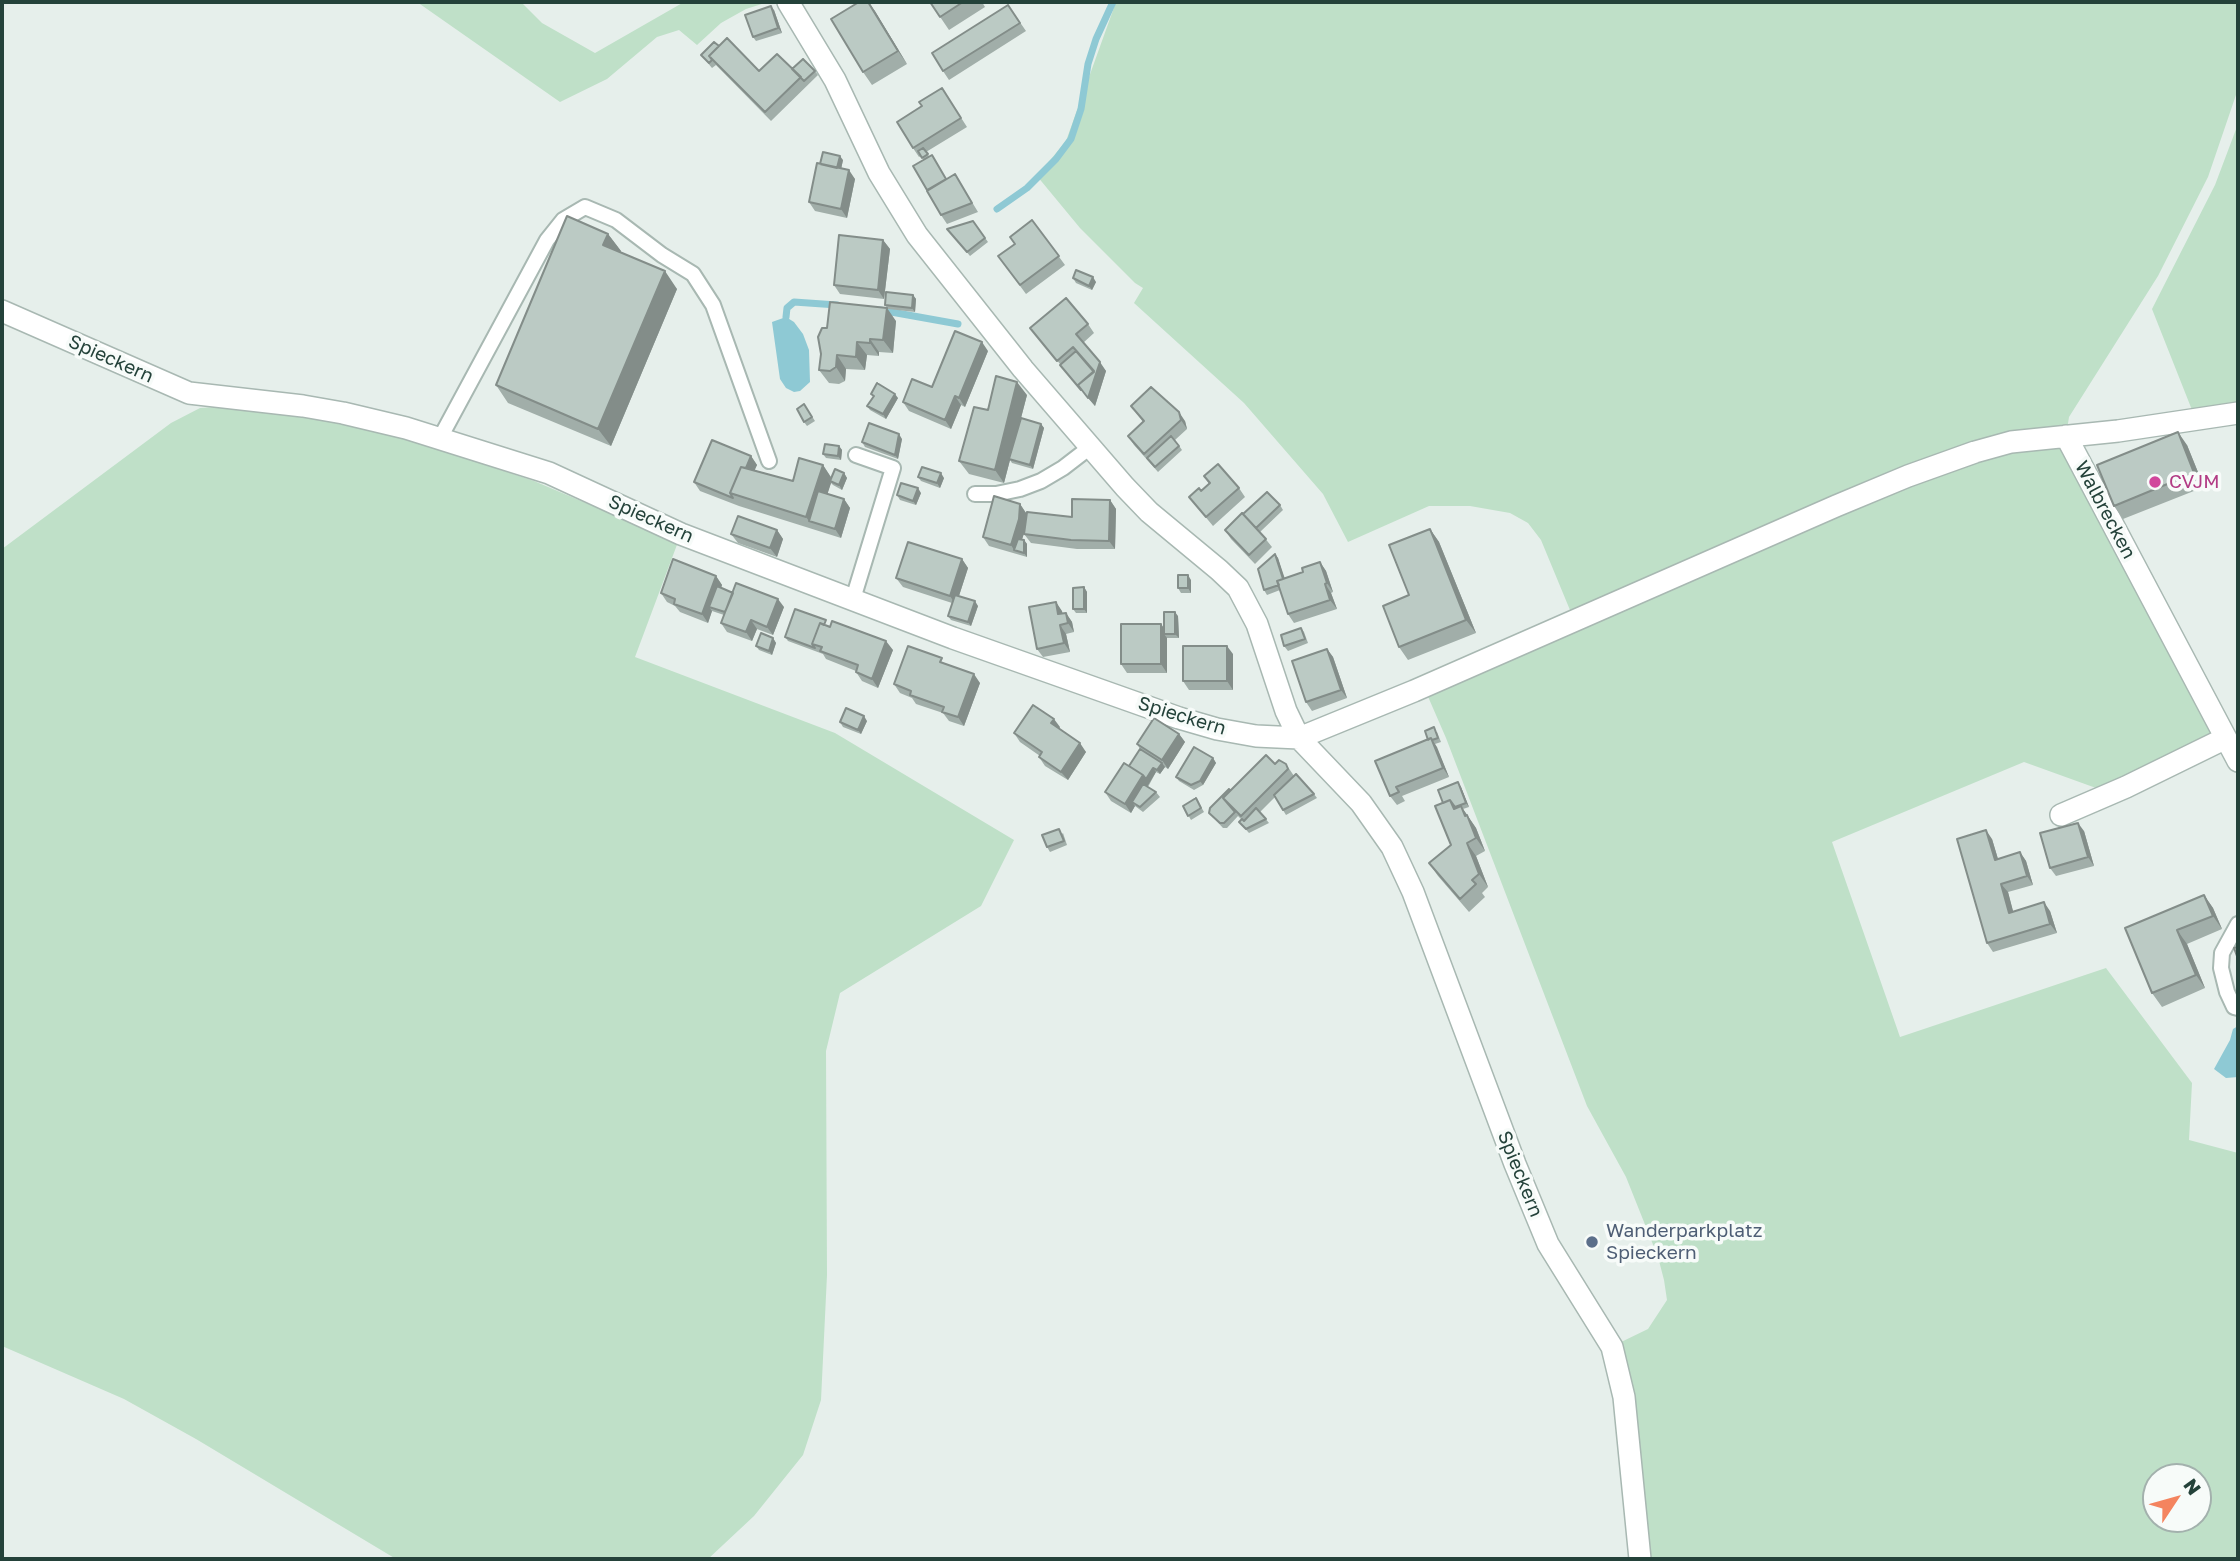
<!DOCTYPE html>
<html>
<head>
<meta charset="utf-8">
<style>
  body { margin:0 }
  #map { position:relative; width:2240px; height:1561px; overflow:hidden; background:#e6efeb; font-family:"Golos Text",sans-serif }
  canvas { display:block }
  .frame { position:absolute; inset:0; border:4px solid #24423a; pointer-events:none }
  .north { position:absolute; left:2142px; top:1463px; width:70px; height:70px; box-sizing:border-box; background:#f7fbf9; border:2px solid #a3b1ad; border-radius:50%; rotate:54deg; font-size:19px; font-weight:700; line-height:28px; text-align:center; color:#24423a }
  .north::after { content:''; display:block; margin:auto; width:24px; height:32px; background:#f4845f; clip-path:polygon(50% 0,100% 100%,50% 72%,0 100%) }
</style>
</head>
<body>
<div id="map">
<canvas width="2240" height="1561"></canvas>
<div class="frame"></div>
<div class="north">N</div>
</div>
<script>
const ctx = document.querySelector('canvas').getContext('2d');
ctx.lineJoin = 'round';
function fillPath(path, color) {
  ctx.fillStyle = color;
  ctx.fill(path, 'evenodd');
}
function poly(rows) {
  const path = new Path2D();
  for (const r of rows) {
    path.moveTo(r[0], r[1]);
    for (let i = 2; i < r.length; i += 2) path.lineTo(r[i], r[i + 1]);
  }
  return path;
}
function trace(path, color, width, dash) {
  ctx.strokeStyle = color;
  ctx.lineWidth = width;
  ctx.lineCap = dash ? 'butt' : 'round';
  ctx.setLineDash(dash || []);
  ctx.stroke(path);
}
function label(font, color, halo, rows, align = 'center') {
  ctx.font = font + ' "Golos Text",sans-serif';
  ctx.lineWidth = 7;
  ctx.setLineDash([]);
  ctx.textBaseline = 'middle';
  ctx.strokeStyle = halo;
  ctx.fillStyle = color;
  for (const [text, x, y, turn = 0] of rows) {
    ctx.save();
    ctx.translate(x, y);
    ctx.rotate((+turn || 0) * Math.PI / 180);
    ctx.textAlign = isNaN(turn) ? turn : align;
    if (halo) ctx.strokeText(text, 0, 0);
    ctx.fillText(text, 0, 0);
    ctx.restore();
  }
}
fillPath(poly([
  [417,2,521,2,542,23,595,53,684,2,768,2,746,9,721,23,697,45,679,30,657,37,607,79,560,102],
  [1116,2,2238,2,2238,89,2208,177,2158,276,2069,417,2066,436,2226,738,2126,787,2096,788,2024,762,1832,842,1900,1037,2106,968,2192,1083,2189,1140,2238,1153,2238,1559,1648,1559,1617,1344,1648,1329,1667,1300,1664,1280,1658,1257,1626,1177,1587,1106,1446,738,1426,692,1577,627,1541,540,1528,523,1510,513,1470,506,1429,506,1348,542,1323,494,1244,403,1134,303,1143,288,1135,283,1080,228,1037,176,1066,141],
  [2156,1477,2198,1477,2198,1519,2156,1519],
  [2238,124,2238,425,2233,414,2192,410,2152,309,2215,185],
  [229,406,298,413,394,434,534,481,678,542,635,657,835,733,1014,840,981,906,840,993,826,1051,827,1275,821,1400,803,1455,754,1516,708,1559,396,1559,196,1439,124,1399,2,1346,2,549,171,423,200,408]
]), '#bfe0c8');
fillPath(poly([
  [786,317,794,322,803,334,809,350,810,382,800,391,794,392,786,388,780,379,779,372,772,322],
  [2238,1026,2238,1077,2226,1078,2214,1069,2230,1040,2233,1029]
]), '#8ec9d4');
trace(poly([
  [997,209,1027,188,1056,159,1071,139,1081,109,1088,64,1096,39,1113,2],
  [880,310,958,324],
  [786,317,787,308,794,302,837,305]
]), '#8ec9d4', 7);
const lane = poly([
  [439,440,547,240,563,220,585,207,616,220,662,255,693,274,713,305,769,461],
  [975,494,996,494,1020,489,1041,481,1063,468,1089,448],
  [853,599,893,468,856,455],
  [2238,924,2222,953,2221,968,2227,992,2234,1007,2238,1008]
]);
const street = poly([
  [788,2,835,80,879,173,917,235,1023,369,1125,487,1149,512,1219,570,1238,588,1257,624,1286,711,1299,738,1361,803,1392,847,1413,892,1515,1164,1548,1244,1612,1347,1624,1397,1640,1559],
  [2,311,189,393,303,406,343,413,406,428,549,473,681,534,953,638,1179,718,1217,729,1256,736,1299,738,1414,691,1836,506,1908,476,1975,452,2011,442,2118,431,2238,413],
  [2066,436,2238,761],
  [2061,815,2126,787,2226,738]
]);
trace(lane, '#a8b8b2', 18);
trace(street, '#a8b8b2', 24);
trace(lane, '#fff', 14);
trace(street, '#fff', 21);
fillPath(poly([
  [869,2,907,64,872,85,863,72],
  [930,2,982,2,985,7,949,30],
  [1008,5,1026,31,949,80,943,71],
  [774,10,782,33,756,41,753,37],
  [719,46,759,71,792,69,815,71,818,75,771,121,716,65,712,68,701,55],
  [942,88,967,127,926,152,946,179,955,174,978,212,947,224,941,215,924,160,921,156,919,157,913,148,922,106],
  [843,160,841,169,855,179,847,218,815,211,809,202,820,164],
  [1032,220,1065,265,1026,294,998,256,1015,244],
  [973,221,988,242,970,256,951,233],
  [608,234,621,251,620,252,677,289,611,446,508,403,496,385],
  [883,240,890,249,884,299,840,294,834,285],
  [1073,278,1096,282,1092,290,1076,283],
  [913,295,916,299,915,312,888,309,885,305],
  [896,321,893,353,879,352,879,356,867,355,865,370,846,369,845,381,839,384,829,383,819,370,827,328],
  [1088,324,1094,333,1083,343,1106,371,1095,406,1030,328],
  [988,351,965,407,961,405,951,429,909,411,903,402,932,387],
  [871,394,898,398,886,419,870,410,867,406,873,397],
  [1027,395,1021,418,1041,424,1044,428,1033,469,1012,463,1010,460,1004,483,969,474,959,461,988,410],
  [804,404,815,421,807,426,804,422],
  [1131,406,1185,421,1187,429,1175,440,1182,450,1158,472,1134,445,1128,436,1143,422],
  [902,439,898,459,865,447,862,442],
  [2187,445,2204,487,2123,519,2114,506],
  [839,446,842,450,841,460,826,458,823,454],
  [751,456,757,465,754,470,793,481,823,465,831,477,844,473,847,478,842,490,833,485,831,483,827,494,844,499,850,508,841,538,739,506,700,491,694,482],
  [1204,476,1239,488,1245,497,1213,526,1189,497,1201,491,1209,484],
  [918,477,944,478,940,488,921,481],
  [921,493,916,505,900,500,897,495],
  [1110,500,1116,509,1115,549,1077,549,1031,543,1024,534,1025,529,1022,539,1024,540,1027,544,1027,557,989,546,983,537,1020,504,1026,513,1026,525,1072,517],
  [1280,505,1283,510,1260,532,1272,547,1255,564,1231,539,1225,530,1243,514],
  [1430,529,1439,542,1476,633,1408,660,1399,647,1409,595],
  [777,530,783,539,777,557,738,543,731,534],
  [1275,554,1278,558,1284,578,1303,572,1320,562,1326,571,1333,592,1331,593,1337,609,1294,623,1288,614,1280,590,1267,595,1264,590],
  [962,559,968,568,959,596,978,606,971,626,951,620,948,616,952,603,903,587,896,578],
  [716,576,722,585,721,588,733,593,784,607,773,635,757,629,752,641,727,632,721,623,724,615,712,611,708,623,680,612,675,606,667,602,661,593],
  [1191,580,1191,593,1181,593,1178,588],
  [1084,587,1087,592,1087,613,1076,613,1073,609],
  [1056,602,1063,614,1066,613,1072,622,1074,632,1066,634,1070,652,1043,657,1037,649],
  [1178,616,1179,638,1167,638,1167,673,1127,673,1121,664,1161,624,1164,628],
  [829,625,828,626,893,650,878,688,862,681,856,672,856,671,826,659,823,654,788,641,785,637],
  [1301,628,1304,632,1308,643,1288,651,1284,646],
  [773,638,776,643,772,655,759,650,756,646],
  [1327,649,1333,657,1347,698,1312,711,1306,702],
  [1233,654,1233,690,1189,690,1183,681],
  [945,664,980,683,964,726,949,721,943,713,916,704,912,698,900,693,894,684],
  [867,721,861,734,843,727,840,722],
  [1060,727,1059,729,1086,752,1068,780,1045,766,1039,757,1040,756,1020,742,1014,733],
  [1437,732,1441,742,1435,744,1449,777,1402,796,1405,801,1397,805,1390,796,1428,740],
  [1179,734,1185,742,1168,769,1165,767,1160,774,1156,772,1148,787,1156,792,1160,797,1143,812,1135,806,1131,813,1111,801,1105,792,1129,766,1140,749,1137,744],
  [1213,758,1216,763,1203,785,1194,790,1179,781,1176,777],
  [1286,764,1294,776,1314,794,1317,798,1286,815,1275,797,1260,812,1269,823,1249,833,1239,822,1241,819,1238,816,1227,828,1223,828,1209,813,1230,791],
  [1458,782,1461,787,1469,807,1463,809,1476,828,1485,851,1476,856,1488,887,1482,893,1485,897,1469,912,1438,876,1429,863,1451,845,1443,803],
  [1196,798,1204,812,1191,820,1183,806],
  [2084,831,2094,866,2056,876,2050,868],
  [1063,833,1067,845,1050,852,1047,847],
  [1992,839,1998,859,2020,852,2026,861,2033,885,2008,892,2013,912,2050,911,2057,933,1993,952,1987,943],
  [2204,895,2213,908,2222,929,2187,944,2205,988,2162,1007,2152,993,2125,928]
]), '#a1aea9');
fillPath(poly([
  [868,2,875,11,907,64,898,51],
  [771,6,774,10,782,33,778,28],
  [840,156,843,160,840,174,837,169],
  [849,170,855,179,847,218,841,209],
  [608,234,621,251,615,263,603,245],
  [883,240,890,249,884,299,878,290],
  [665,271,677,289,611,446,598,429],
  [1093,277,1096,282,1092,290,1089,286],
  [913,295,916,299,915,312,912,308],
  [887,308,896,321,893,353,883,340],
  [870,339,879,352,879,356,870,343],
  [857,342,867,355,865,370,856,357],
  [982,342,988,351,965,407,959,398],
  [837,355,846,369,845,381,836,367],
  [1100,362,1106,371,1095,406,1088,398],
  [1017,382,1027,395,1004,483,995,470],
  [895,394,898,398,886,419,883,414],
  [955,396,961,405,951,429,945,420],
  [1179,412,1185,421,1187,429,1181,420],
  [1041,424,1044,428,1033,469,1030,465],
  [2178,432,2187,445,2204,487,2194,473],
  [899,434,902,439,898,459,895,455],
  [839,446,842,450,841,460,838,456],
  [751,456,757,465,743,497,734,495],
  [823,465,832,479,830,481,831,483,818,524,809,521,806,517],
  [844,473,847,478,842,490,839,485],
  [941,473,944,478,940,488,937,483],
  [918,488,921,493,916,505,913,501],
  [844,499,850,508,841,538,835,529],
  [1110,500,1116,509,1115,549,1109,541],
  [1020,504,1026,513,1026,528,1018,551,1014,550,1011,545],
  [1430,529,1439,542,1476,633,1466,620],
  [777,530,783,539,777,557,770,548],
  [1024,540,1027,544,1027,557,1024,553],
  [1275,554,1278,558,1288,588,1284,584],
  [962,559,968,568,956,605,950,596],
  [1320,562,1326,571,1333,592,1327,583],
  [1188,575,1191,580,1191,593,1188,588],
  [716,576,722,585,713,608,709,607,712,611,708,623,702,614],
  [1325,584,1331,593,1337,609,1330,600],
  [1084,587,1087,592,1087,613,1084,609],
  [778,599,784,607,773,635,767,627],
  [975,601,978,606,971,626,968,622],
  [1056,602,1062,611,1065,623,1058,614],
  [1175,612,1178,616,1179,638,1175,634],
  [1066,613,1072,622,1074,632,1068,623],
  [751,620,757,629,752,641,746,632],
  [1161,624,1167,633,1164,634,1167,638,1167,673,1161,664],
  [1060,625,1066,634,1070,652,1064,643],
  [773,638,776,643,772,655,769,651],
  [886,641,893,650,878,688,872,679],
  [1227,646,1233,654,1233,690,1227,681],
  [1327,649,1333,657,1347,698,1341,690],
  [974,674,980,683,964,726,958,717],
  [864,716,867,721,861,734,858,730],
  [1054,719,1060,727,1057,732,1051,723],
  [1179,734,1185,742,1168,769,1162,760],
  [1431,738,1437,747,1449,777,1443,768],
  [1080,743,1086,752,1068,780,1061,772],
  [1213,758,1216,763,1203,785,1200,781],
  [1162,763,1165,767,1160,774,1157,770],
  [1153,768,1156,772,1136,805,1132,802,1135,806,1131,813,1125,804,1143,775],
  [1458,782,1461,787,1469,807,1466,803],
  [1461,806,1476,828,1485,851,1476,838],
  [2078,823,2084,831,2094,866,2088,857],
  [1986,830,1992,839,2001,869,1995,860],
  [1467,843,1476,856,1488,887,1479,874],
  [2020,852,2026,861,2033,885,2027,876],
  [2001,884,2008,892,2016,922,2009,913],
  [2204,895,2213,908,2222,929,2213,916],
  [2044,902,2050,911,2057,933,2050,924],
  [2177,930,2187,944,2205,988,2196,975]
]), '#838d89');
const building = poly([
  [859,2,868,2,898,51,863,72,831,19,859,2],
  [930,2,963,2,940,17,930,2],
  [1008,5,1020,23,943,71,932,53,1008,5],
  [771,6,778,28,753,37,745,15,771,6],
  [727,38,759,71,777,54,801,77,765,112,709,56,727,38],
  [714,42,719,46,709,56,712,60,709,63,701,55,714,42],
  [803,59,815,71,804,81,792,69,803,59],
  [942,88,961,118,913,148,897,122,922,106,919,102,942,88],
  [923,148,928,154,922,158,918,151,923,148],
  [823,152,840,156,837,168,820,164,823,152],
  [932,155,946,179,927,190,913,166,932,155],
  [817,163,849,170,841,209,809,202,817,163],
  [955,174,972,203,941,215,927,191,955,174],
  [567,216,608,234,603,245,665,271,598,429,496,385,567,216],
  [1032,220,1059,256,1020,285,998,256,1015,244,1010,237,1032,220],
  [973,221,985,238,967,252,947,229,973,221],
  [839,235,883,240,878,290,834,285,839,235],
  [1076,270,1093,277,1089,286,1073,278,1076,270],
  [886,292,913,295,912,308,885,305,886,292],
  [1066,298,1088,324,1076,334,1100,362,1088,398,1078,385,1094,371,1073,347,1057,361,1030,328,1066,298],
  [830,302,887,308,883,340,870,339,870,343,857,342,856,357,837,355,836,367,830,371,819,370,821,354,818,337,822,328,827,328,830,302],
  [955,331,982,342,959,398,955,396,945,420,903,402,912,379,932,387,955,331],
  [1076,351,1094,372,1078,385,1081,390,1060,365,1076,351],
  [996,376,1017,382,995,470,959,461,974,407,988,410,996,376],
  [877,383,895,394,883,414,867,406,874,396,871,394,877,383],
  [1151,387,1179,412,1181,420,1144,454,1128,436,1144,421,1131,406,1151,387],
  [804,404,812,417,804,422,797,409,804,404],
  [1021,418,1041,424,1030,465,1009,459,1021,418],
  [869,423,899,434,895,455,862,442,869,423],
  [2178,432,2194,473,2114,506,2097,465,2178,432],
  [1171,436,1179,446,1155,467,1147,458,1171,436],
  [712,440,751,456,746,468,741,467,730,493,733,498,694,482,712,440],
  [825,444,839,446,838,456,823,454,825,444],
  [799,458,823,465,806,517,730,493,741,467,793,481,799,458],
  [1218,464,1239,488,1206,517,1189,497,1199,488,1201,491,1210,483,1204,476,1218,464],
  [922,467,941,473,937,483,918,477,922,467],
  [835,469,844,473,839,485,830,481,835,469],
  [901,483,918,488,913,501,897,495,901,483],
  [818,491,844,499,835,529,809,521,818,491],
  [1267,492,1280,505,1256,528,1243,514,1267,492],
  [994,496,1020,504,1019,519,1011,545,983,537,994,496],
  [1072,499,1110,500,1109,541,1071,540,1024,534,1027,512,1072,517,1072,499],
  [1242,513,1266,539,1249,555,1225,530,1242,513],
  [738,516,777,530,770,548,731,534,738,516],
  [1430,529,1466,620,1399,647,1383,606,1409,595,1389,545,1430,529],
  [1018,539,1024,540,1024,553,1014,550,1018,539],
  [908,542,962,559,950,596,896,578,908,542],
  [1275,554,1283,579,1277,581,1279,585,1264,590,1258,569,1275,554],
  [673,559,716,576,702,614,674,604,675,599,661,593,673,559],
  [1320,562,1327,583,1325,584,1330,600,1288,614,1277,581,1303,572,1302,568,1320,562],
  [1178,575,1188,575,1188,588,1178,588,1178,575],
  [736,583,778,599,767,627,751,620,746,632,721,623,736,583],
  [717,586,733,593,725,612,709,607,717,586],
  [1084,587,1084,609,1073,609,1073,588,1084,587],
  [955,595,975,601,968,622,948,616,955,595],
  [1056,602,1058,614,1066,613,1068,623,1060,625,1064,643,1037,649,1029,607,1056,602],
  [795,609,826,620,824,625,820,623,812,644,815,648,785,637,795,609],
  [1164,612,1175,612,1175,634,1164,634,1164,612],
  [832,621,886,641,872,679,856,672,858,665,820,651,822,647,812,644,820,623,830,627,832,621],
  [1121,624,1161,624,1161,664,1121,664,1121,624],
  [1301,628,1305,639,1284,646,1281,635,1301,628],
  [761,633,773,638,769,651,756,646,761,633],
  [908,646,942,658,940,662,974,674,958,717,942,712,944,707,910,695,911,691,894,684,908,646],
  [1183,646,1227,646,1227,681,1183,681,1183,646],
  [1327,649,1341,690,1306,702,1292,661,1327,649],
  [1033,705,1054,719,1051,723,1080,743,1061,772,1039,757,1042,752,1014,733,1033,705],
  [846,708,864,716,858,730,840,722,846,708],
  [1154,718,1179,734,1162,760,1137,744,1154,718],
  [1434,727,1438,738,1432,740,1431,738,1428,740,1425,731,1434,727],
  [1431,738,1443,768,1396,787,1399,792,1390,796,1375,761,1431,738],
  [1194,747,1213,758,1200,781,1191,785,1176,777,1194,747],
  [1140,749,1162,763,1157,770,1153,768,1146,779,1143,775,1129,766,1140,749],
  [1266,755,1275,764,1279,760,1286,764,1288,769,1241,816,1223,798,1266,755],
  [1124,763,1143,775,1125,804,1105,792,1124,763],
  [1296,774,1314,794,1283,810,1274,795,1296,774],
  [1458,782,1466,803,1455,807,1450,800,1443,803,1438,790,1458,782],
  [1143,784,1156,792,1140,807,1132,802,1143,784],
  [1229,789,1230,791,1223,798,1235,812,1224,823,1220,823,1209,813,1210,808,1229,789],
  [1196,798,1201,808,1188,816,1183,806,1196,798],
  [1450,800,1454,809,1461,806,1465,816,1467,815,1476,838,1467,843,1479,874,1472,880,1476,884,1460,899,1429,863,1451,845,1435,806,1450,800],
  [1256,808,1266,819,1246,829,1239,822,1242,819,1244,821,1256,808],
  [2078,823,2088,857,2050,868,2040,833,2078,823],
  [1059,829,1064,841,1047,847,1042,835,1059,829],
  [1986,830,1995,860,2020,852,2027,876,2001,884,2009,913,2044,902,2050,924,1987,943,1957,839,1986,830],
  [2204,895,2213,916,2177,930,2196,975,2152,993,2125,928,2204,895],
  [2238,947,2238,959,2234,948,2238,947]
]);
fillPath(building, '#bbcac4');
trace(building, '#838d89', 2);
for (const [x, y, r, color] of [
  [2155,482,7,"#d1479c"],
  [1592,1242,7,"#5c6f8a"]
]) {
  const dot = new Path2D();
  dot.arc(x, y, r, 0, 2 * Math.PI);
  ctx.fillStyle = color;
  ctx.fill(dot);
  trace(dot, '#f7fbf9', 2.5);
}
label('19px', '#24423a', '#f7fbf9', [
  ["Spieckern",111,359,24],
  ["Walbrecken",2105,510,62],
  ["Spieckern",651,519,24],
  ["Spieckern",1182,716,17],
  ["Spieckern",1520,1174,68]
]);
label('19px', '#b23c85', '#f7fbf9', [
  ["CVJM",2169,482]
], 'left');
label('19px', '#4e5e75', '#f7fbf9', [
  ["Wanderparkplatz",1606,1231],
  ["Spieckern",1606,1253]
], 'left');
</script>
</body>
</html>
